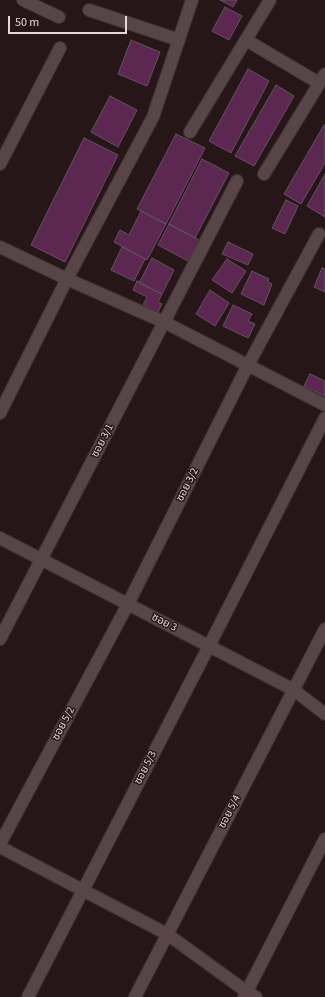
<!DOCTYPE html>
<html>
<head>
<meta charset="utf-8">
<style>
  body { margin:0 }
  #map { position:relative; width:325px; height:997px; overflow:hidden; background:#261618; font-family:"Source Sans 3",sans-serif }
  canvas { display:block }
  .scale { position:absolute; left:8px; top:16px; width:119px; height:18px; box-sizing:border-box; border:2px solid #e3d7d8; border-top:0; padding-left:5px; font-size:12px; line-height:14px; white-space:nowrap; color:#e3d7d8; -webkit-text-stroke:3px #261618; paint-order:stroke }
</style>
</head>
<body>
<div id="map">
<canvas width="325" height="997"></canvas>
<div class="scale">50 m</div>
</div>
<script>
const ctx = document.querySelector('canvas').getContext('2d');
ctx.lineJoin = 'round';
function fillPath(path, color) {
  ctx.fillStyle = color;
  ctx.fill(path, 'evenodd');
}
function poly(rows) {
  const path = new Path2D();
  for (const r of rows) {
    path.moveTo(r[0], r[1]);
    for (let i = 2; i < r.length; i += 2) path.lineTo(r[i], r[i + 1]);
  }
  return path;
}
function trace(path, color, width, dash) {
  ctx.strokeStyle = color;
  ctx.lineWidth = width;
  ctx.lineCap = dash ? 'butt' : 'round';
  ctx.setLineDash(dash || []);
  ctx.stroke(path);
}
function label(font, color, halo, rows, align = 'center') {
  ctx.font = font + ' "Source Sans 3","Noto Sans Thai",sans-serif';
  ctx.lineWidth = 3;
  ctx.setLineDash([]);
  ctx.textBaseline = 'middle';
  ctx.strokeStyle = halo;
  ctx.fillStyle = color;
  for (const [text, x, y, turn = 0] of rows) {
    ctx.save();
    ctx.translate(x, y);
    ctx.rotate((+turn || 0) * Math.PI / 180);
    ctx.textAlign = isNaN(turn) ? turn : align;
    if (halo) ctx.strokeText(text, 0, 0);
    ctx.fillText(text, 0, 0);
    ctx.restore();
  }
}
const building = poly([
  [220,0,237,0,233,7,220,0],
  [225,7,242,16,229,40,212,31,225,7],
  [131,40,160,52,147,86,118,74,131,40],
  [248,69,269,81,231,153,209,141,248,69],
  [276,85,294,96,254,166,235,156,276,85],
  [110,96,137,110,118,147,91,132,110,96],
  [324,125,325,125,325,163,301,204,284,194,324,125],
  [176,134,205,148,166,224,137,209,176,134],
  [84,138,118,155,65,262,31,245,84,138],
  [202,159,229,173,195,238,169,224,202,159],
  [325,174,325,217,307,206,325,174],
  [286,200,298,206,285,234,272,228,286,200],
  [141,211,166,224,147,260,114,242,120,230,129,235,141,211],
  [169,224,199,240,188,261,158,245,169,224],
  [228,242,253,254,248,265,222,254,228,242],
  [122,247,145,259,134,281,111,270,122,247],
  [152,258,174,270,162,294,139,283,152,258],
  [227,259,246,271,232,293,212,280,227,259],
  [322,268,325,269,325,292,314,287,322,268],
  [252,271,269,279,268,282,272,284,264,305,241,294,252,271],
  [137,281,162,294,158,302,162,304,158,312,143,305,147,297,133,290,137,281],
  [210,290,229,303,215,326,196,314,210,290],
  [233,305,252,314,248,321,255,324,248,338,223,326,233,305],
  [310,374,325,381,325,396,304,386,310,374]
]);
fillPath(building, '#5c2751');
trace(building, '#62535e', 1);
const street = poly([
  [23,0,59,17],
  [89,10,179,40],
  [246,40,319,83],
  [190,132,270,0],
  [0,164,60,48],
  [264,174,325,74],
  [0,247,67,279,164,322,325,405],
  [0,413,67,279,153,117,192,0],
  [0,538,294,690,325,714],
  [0,639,237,181],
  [0,844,128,604,248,365,319,234],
  [0,847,167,934,247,992,256,997],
  [28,997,209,646,325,418],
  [135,997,325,629],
  [244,997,325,839]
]);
trace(street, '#3d3233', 14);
trace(street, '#584547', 12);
label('11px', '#e3d7d8', '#261618', [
  ["ซอย 3/1",103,441,-63],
  ["ซอย 3/2",188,485,-63],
  ["ซอย 3",164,623,27],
  ["ซอย 5/2",64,724,-62],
  ["ซอย 5/3",146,768,-63],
  ["ซอย 5/4",230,812,-63]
]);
</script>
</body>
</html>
